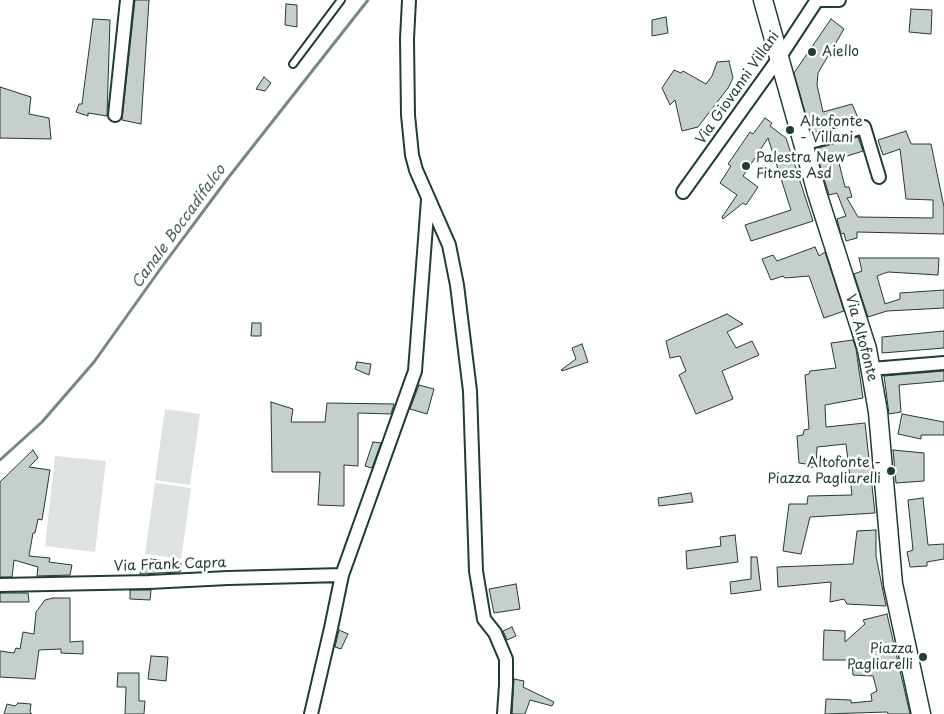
<!DOCTYPE html>
<html>
<head>
<meta charset="utf-8">
<style>
  body { margin:0 }
  canvas { display:block; background:#fff }
</style>
</head>
<body>
<canvas width="944" height="714"></canvas>
<script>
const ctx = document.querySelector('canvas').getContext('2d');
ctx.lineJoin = 'round';
function fillPath(path, color) {
  ctx.fillStyle = color;
  ctx.fill(path, 'evenodd');
}
function poly(rows) {
  const path = new Path2D();
  for (const r of rows) {
    path.moveTo(r[0], r[1]);
    for (let i = 2; i < r.length; i += 2) path.lineTo(r[i], r[i + 1]);
  }
  return path;
}
function trace(path, color, width, dash) {
  ctx.strokeStyle = color;
  ctx.lineWidth = width;
  ctx.lineCap = dash ? 'butt' : 'round';
  ctx.setLineDash(dash || []);
  ctx.stroke(path);
}
function label(font, color, halo, rows, align = 'center') {
  ctx.font = font + ' "Playpen Sans",sans-serif';
  ctx.lineWidth = 5;
  ctx.setLineDash([]);
  ctx.textBaseline = 'middle';
  ctx.strokeStyle = halo;
  ctx.fillStyle = color;
  for (const [text, x, y, turn = 0] of rows) {
    ctx.save();
    ctx.translate(x, y);
    ctx.rotate((+turn || 0) * Math.PI / 180);
    ctx.textAlign = isNaN(turn) ? turn : align;
    if (halo) ctx.strokeText(text, 0, 0);
    ctx.fillText(text, 0, 0);
    ctx.restore();
  }
}
fillPath(poly([
  [165,409,200,414,190,485,155,480],
  [55,456,106,461,95,552,45,546],
  [155,483,191,488,181,559,145,554]
]), '#dee3e2');
trace(poly([
  [0,460,42,422,94,362,161,268,228,178,368,0]
]), '#758883', 3);
const building = poly([
  [135,0,149,0,141,124,122,120,135,0],
  [286,4,297,5,297,27,285,25,286,4],
  [911,9,932,10,931,34,909,32,911,9],
  [666,17,668,33,652,36,652,20,666,17],
  [93,19,110,20,107,116,88,113,88,116,76,112,79,104,82,104,93,19],
  [831,19,844,29,818,73,817,85,823,112,852,104,859,120,811,133,794,73,831,19],
  [729,61,733,78,728,88,698,127,682,131,675,100,670,105,662,88,674,70,681,73,683,71,706,84,712,76,717,62,729,61],
  [264,77,271,83,265,91,256,89,264,77],
  [0,87,31,97,29,114,49,118,51,139,0,138,0,87],
  [765,118,772,123,770,126,786,138,813,221,751,241,745,225,791,210,768,138,743,176,758,187,746,205,743,203,723,219,722,217,737,195,720,183,731,166,728,164,750,132,753,134,765,118],
  [906,131,911,144,931,144,944,207,944,234,857,232,857,238,846,241,844,233,841,234,837,219,846,216,837,193,829,195,819,162,822,161,818,148,858,137,863,151,838,159,845,187,849,187,852,197,847,198,858,217,933,218,933,200,906,199,900,149,883,155,878,140,906,131],
  [815,247,819,256,825,252,844,311,824,318,809,276,785,278,783,276,771,280,762,259,773,255,777,261,815,247],
  [859,258,939,258,938,275,888,272,877,276,885,304,900,299,900,293,944,290,944,308,887,311,868,317,854,274,862,271,859,258],
  [727,314,743,324,727,332,736,348,752,341,759,355,722,371,733,399,696,414,679,375,686,371,680,356,670,358,666,341,727,314],
  [252,323,261,323,261,336,251,336,252,323],
  [944,331,944,348,882,353,882,337,944,331],
  [853,340,856,349,863,398,825,405,826,427,865,423,875,513,810,517,801,554,783,551,789,504,807,504,808,496,852,495,846,444,817,447,816,466,809,468,806,464,799,463,797,436,803,435,804,430,809,429,805,375,809,374,810,371,836,368,831,343,853,340],
  [582,344,588,362,562,371,561,370,576,359,572,348,582,344],
  [357,362,371,364,369,375,355,369,357,362],
  [944,371,944,381,899,385,901,412,889,414,884,376,944,371],
  [419,385,434,389,427,414,410,409,419,385],
  [271,402,293,409,291,422,325,422,327,403,394,404,391,414,358,413,358,466,344,465,344,506,318,505,320,472,272,472,271,402],
  [902,414,944,422,944,435,921,435,921,439,898,434,902,414],
  [373,442,381,443,372,468,365,466,373,442],
  [33,450,38,458,29,467,50,470,42,520,38,519,35,533,33,533,29,556,50,558,49,562,72,565,70,575,37,576,38,567,14,560,12,577,0,577,0,482,33,450],
  [893,450,924,453,924,481,896,483,893,450],
  [691,493,693,502,659,506,658,498,691,493],
  [923,498,928,545,944,544,944,559,927,562,927,566,910,567,907,552,913,550,908,500,923,498],
  [876,530,876,556,886,606,847,604,844,599,830,602,831,582,778,587,777,567,853,564,857,531,876,530],
  [735,535,738,562,687,569,686,551,721,546,720,537,735,535],
  [751,557,757,557,761,590,731,594,730,582,751,579,751,557],
  [143,558,181,563,180,572,140,574,143,558],
  [516,584,520,609,494,613,489,589,516,584],
  [130,590,151,590,150,600,130,599,130,590],
  [0,593,28,593,29,602,0,602,0,593],
  [53,598,70,598,70,642,83,641,83,654,61,653,61,649,39,650,35,679,0,677,0,651,14,653,16,648,20,649,23,632,34,634,36,612,45,600,53,598],
  [887,614,910,714,888,714,887,712,825,714,826,699,851,700,851,703,872,701,871,694,877,691,873,676,853,675,852,660,823,660,824,630,845,631,845,642,865,624,863,620,887,614],
  [512,627,516,636,507,640,503,631,512,627],
  [339,630,348,634,341,649,335,647,339,630],
  [151,656,168,657,166,681,148,679,151,656],
  [118,673,139,673,139,701,145,701,144,714,125,714,126,687,117,687,118,673],
  [514,679,524,681,523,687,554,702,552,706,530,700,525,714,512,714,514,679],
  [18,703,31,704,30,712,32,714,4,714,7,704,15,706,18,703]
]);
fillPath(building, '#c7cfcc');
trace(building, '#1f3d34', 1);
const lane = poly([
  [293,64,341,0]
]);
const street = poly([
  [409,0,407,39,408,115,412,155,416,170,449,245,457,285,470,391,476,571,484,619,495,633,506,659,506,685,504,714],
  [817,0,839,0],
  [115,115,127,0],
  [803,144,864,127,879,177],
  [683,192,779,58,817,0],
  [871,369,944,363],
  [0,585,149,582,228,578,342,575],
  [311,714,331,628,342,575,415,371,428,200]
]);
const secondary = poly([
  [763,0,817,193,867,349,878,412,893,584,921,714]
]);
trace(lane, '#1f3d34', 10);
trace(street, '#1f3d34', 16);
trace(secondary, '#1f3d34', 21);
trace(lane, '#fff', 6);
trace(street, '#fff', 12);
trace(secondary, '#fff', 18);
for (const [x, y, r, color] of [
  [812,52,5,"#1f3d34"],
  [790,130,5,"#1f3d34"],
  [746,166,5,"#1f3d34"],
  [891,471,5,"#1f3d34"],
  [923,657,5,"#1f3d34"]
]) {
  const dot = new Path2D();
  dot.arc(x, y, r, 0, 2 * Math.PI);
  ctx.fillStyle = color;
  ctx.fill(dot);
  trace(dot, '#fff', 2);
}
label('14px', '#1f3d34', '#fff', [
  ["Aiello",822,52],
  ["Altofonte",800,122],
  ["- Villani",800,138],
  ["Palestra New",756,158],
  ["Fitness Asd",756,174],
  ["Altofonte -",881,463,"right"],
  ["Piazza Pagliarelli",881,479,"right"],
  ["Piazza",913,649,"right"],
  ["Pagliarelli",913,665,"right"]
], 'left');
label('14px', '#1f3d34', '#fff', [
  ["Via Giovanni Villani",738,88,-55],
  ["Via Altofonte",861,338,75],
  ["Via Frank Capra",170,565,-2]
]);
label('italic 15px', '#4a625b', '#fff', [
  ["Canale Boccadifalco",179,227,-54]
]);
</script>
</body>
</html>
